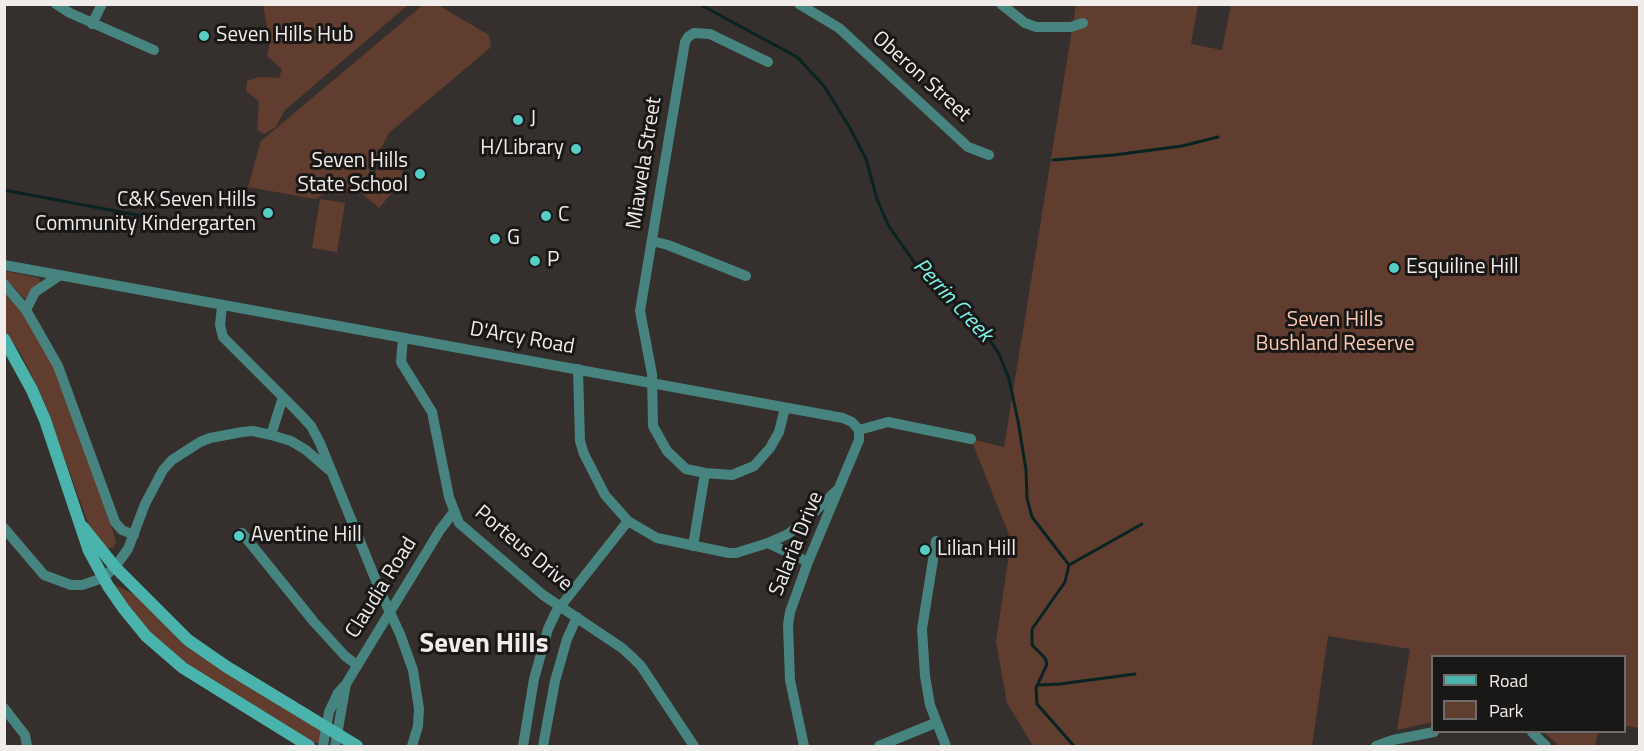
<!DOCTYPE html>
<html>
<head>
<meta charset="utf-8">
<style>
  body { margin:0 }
  #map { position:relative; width:1644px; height:751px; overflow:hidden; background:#352f2d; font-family:"Titillium Web",sans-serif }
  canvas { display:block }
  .frame { position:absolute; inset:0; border:6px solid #efecea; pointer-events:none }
  .legend { position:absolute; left:1431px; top:655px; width:195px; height:78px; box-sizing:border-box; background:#1a1817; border:2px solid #6f6d6b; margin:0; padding:8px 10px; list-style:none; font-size:18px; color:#efecea }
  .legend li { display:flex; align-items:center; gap:12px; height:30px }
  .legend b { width:30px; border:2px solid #6f6d6b }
</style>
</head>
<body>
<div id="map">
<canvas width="1644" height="751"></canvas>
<div class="frame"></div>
<ul class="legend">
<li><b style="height:8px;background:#4ab3ac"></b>Road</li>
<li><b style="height:16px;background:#613d2f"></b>Park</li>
</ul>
</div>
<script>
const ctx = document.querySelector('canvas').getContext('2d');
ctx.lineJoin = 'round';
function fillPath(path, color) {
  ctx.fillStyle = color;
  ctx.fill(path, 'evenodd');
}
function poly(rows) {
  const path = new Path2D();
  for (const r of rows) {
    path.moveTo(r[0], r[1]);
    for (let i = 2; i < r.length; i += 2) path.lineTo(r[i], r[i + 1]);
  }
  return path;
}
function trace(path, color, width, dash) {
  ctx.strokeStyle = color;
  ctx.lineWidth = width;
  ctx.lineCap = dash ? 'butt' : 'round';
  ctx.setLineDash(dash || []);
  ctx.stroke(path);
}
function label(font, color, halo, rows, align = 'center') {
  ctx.font = font + ' "Titillium Web",sans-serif';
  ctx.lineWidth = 6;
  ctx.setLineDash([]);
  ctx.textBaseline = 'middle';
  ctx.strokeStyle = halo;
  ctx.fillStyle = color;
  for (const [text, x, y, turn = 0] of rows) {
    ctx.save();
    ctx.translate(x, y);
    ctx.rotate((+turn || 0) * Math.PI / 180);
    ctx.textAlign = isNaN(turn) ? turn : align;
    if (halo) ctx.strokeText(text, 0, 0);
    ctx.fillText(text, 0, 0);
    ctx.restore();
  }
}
fillPath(poly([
  [424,4,438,5,489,35,491,47,389,133,368,175,343,195,325,193,315,199,248,187,261,141],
  [263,5,408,5,285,110,276,127,264,134,257,130,259,101,246,91,247,81,259,77,279,78,282,69,267,56,270,43],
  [1076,5,1198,5,1191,44,1222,50,1231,5,1639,5,1639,728,1625,726,1624,656,1432,656,1432,722,1397,730,1410,649,1328,636,1312,746,1033,746,1007,703,996,642,1011,540,971,439,1004,447],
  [387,158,407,175,379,208,359,191],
  [320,199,345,203,337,252,312,248],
  [4,271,39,278,40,283,25,299,5,278],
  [4,290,17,304,50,356,110,521,116,542,113,548,106,548,88,523,43,399,21,354,5,331],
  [114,584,137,596,183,639,322,728,320,743,310,743,211,684,143,628],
  [1544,732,1598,732,1595,746,1559,746]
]), '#613d2f');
trace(poly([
  [699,4,797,57,824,86,850,128,866,159,877,199,888,225,914,262,935,284,980,326,999,354,1009,379,1018,421,1026,470,1027,498,1032,517,1069,565,1065,582,1032,629,1032,645,1045,658,1047,664,1036,688,1037,704,1074,746],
  [1053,160,1114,155,1182,146,1218,137],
  [4,190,206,228],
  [1069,565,1142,524],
  [1037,685,1060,684,1135,674]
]), '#082321', 3);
trace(poly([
  [56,4,70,13,154,50],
  [799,4,839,28,968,147,989,155],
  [1001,4,1025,23,1036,27,1071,27,1083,23],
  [92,24,102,4],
  [768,62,710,34,694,33,688,37,685,42,640,311,652,374,653,426,667,451,686,469,705,473,732,475,754,466,770,448,779,432,785,408],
  [652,241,668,245,746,276],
  [4,265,843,418,852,422,859,430],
  [4,284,26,310,58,366,115,522,122,530,134,535],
  [222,306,220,325,223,337,298,412,311,426,320,443,381,593,400,634,413,670,419,709,418,726,412,746],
  [26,310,35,292,60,275],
  [403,338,401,362,432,412,449,497,459,523,543,595,622,648,633,658,641,666,694,746],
  [578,369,580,441,584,454,605,495,628,521,657,538,729,553,736,553,768,543,808,562],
  [859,430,888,422,971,439],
  [271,435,283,397],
  [4,528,44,575,71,585,82,585,103,578,115,567,128,549,145,504,163,470,172,460,200,442,210,438,242,432,253,431,271,435,291,441,306,450,329,470],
  [242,533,314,622,345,656,357,665],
  [936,541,922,629,925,676,930,705,946,746],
  [768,543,788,534,803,523,836,491],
  [693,546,705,473],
  [4,708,25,735,27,746],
  [1532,732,1546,746],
  [323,746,329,712,338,693,346,684,440,530,453,513],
  [335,746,346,684],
  [523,746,534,679,548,629,556,612,628,521],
  [543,746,555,681,567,639,577,617],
  [804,746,790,680,788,625,790,612,808,562,859,440,859,430],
  [879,746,935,723],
  [1376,746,1393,740,1434,732]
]), '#47847f', 10);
trace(poly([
  [4,339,32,390,45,420,89,551,108,586,124,609,146,636,183,668,309,746],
  [83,527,115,567,188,640,227,667,357,746]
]), '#4ab3ac', 12);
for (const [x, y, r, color] of [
  [204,36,6,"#55cec6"],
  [518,120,6,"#55cec6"],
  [576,149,6,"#55cec6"],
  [420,174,6,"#55cec6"],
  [268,213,6,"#55cec6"],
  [546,216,6,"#55cec6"],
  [495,239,6,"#55cec6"],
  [535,261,6,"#55cec6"],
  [1394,268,6,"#55cec6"],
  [239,536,6,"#55cec6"],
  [925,550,6,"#55cec6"]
]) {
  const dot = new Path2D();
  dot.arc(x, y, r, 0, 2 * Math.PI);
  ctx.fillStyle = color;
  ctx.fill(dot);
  trace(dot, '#1a1817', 2);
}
label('21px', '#efecea', '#1a1817', [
  ["Seven Hills Hub",216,36],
  ["J",530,120],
  ["H/Library",564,149,"right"],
  ["Seven Hills",408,162,"right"],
  ["State School",408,186,"right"],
  ["C&K Seven Hills",256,201,"right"],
  ["Community Kindergarten",256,225,"right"],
  ["C",558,216],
  ["G",507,239],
  ["P",547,261],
  ["Esquiline Hill",1406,268],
  ["Aventine Hill",251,536],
  ["Lilian Hill",937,550]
], 'left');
label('21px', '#efecea', '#1a1817', [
  ["Oberon Street",921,77,42],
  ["Miawela Street",645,163,-81],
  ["D'Arcy Road",522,339,10],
  ["Salaria Drive",797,544,-68],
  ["Porteus Drive",523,549,40],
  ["Claudia Road",382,588,-58]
]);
label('21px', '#fcc7b3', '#1a1817', [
  ["Seven Hills",1335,321],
  ["Bushland Reserve",1335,345]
]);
label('italic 22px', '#79f4eb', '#1a1817', [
  ["Perrin Creek",952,301,47]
]);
label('bold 27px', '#efecea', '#1a1817', [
  ["Seven Hills",484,645]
]);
</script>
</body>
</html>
